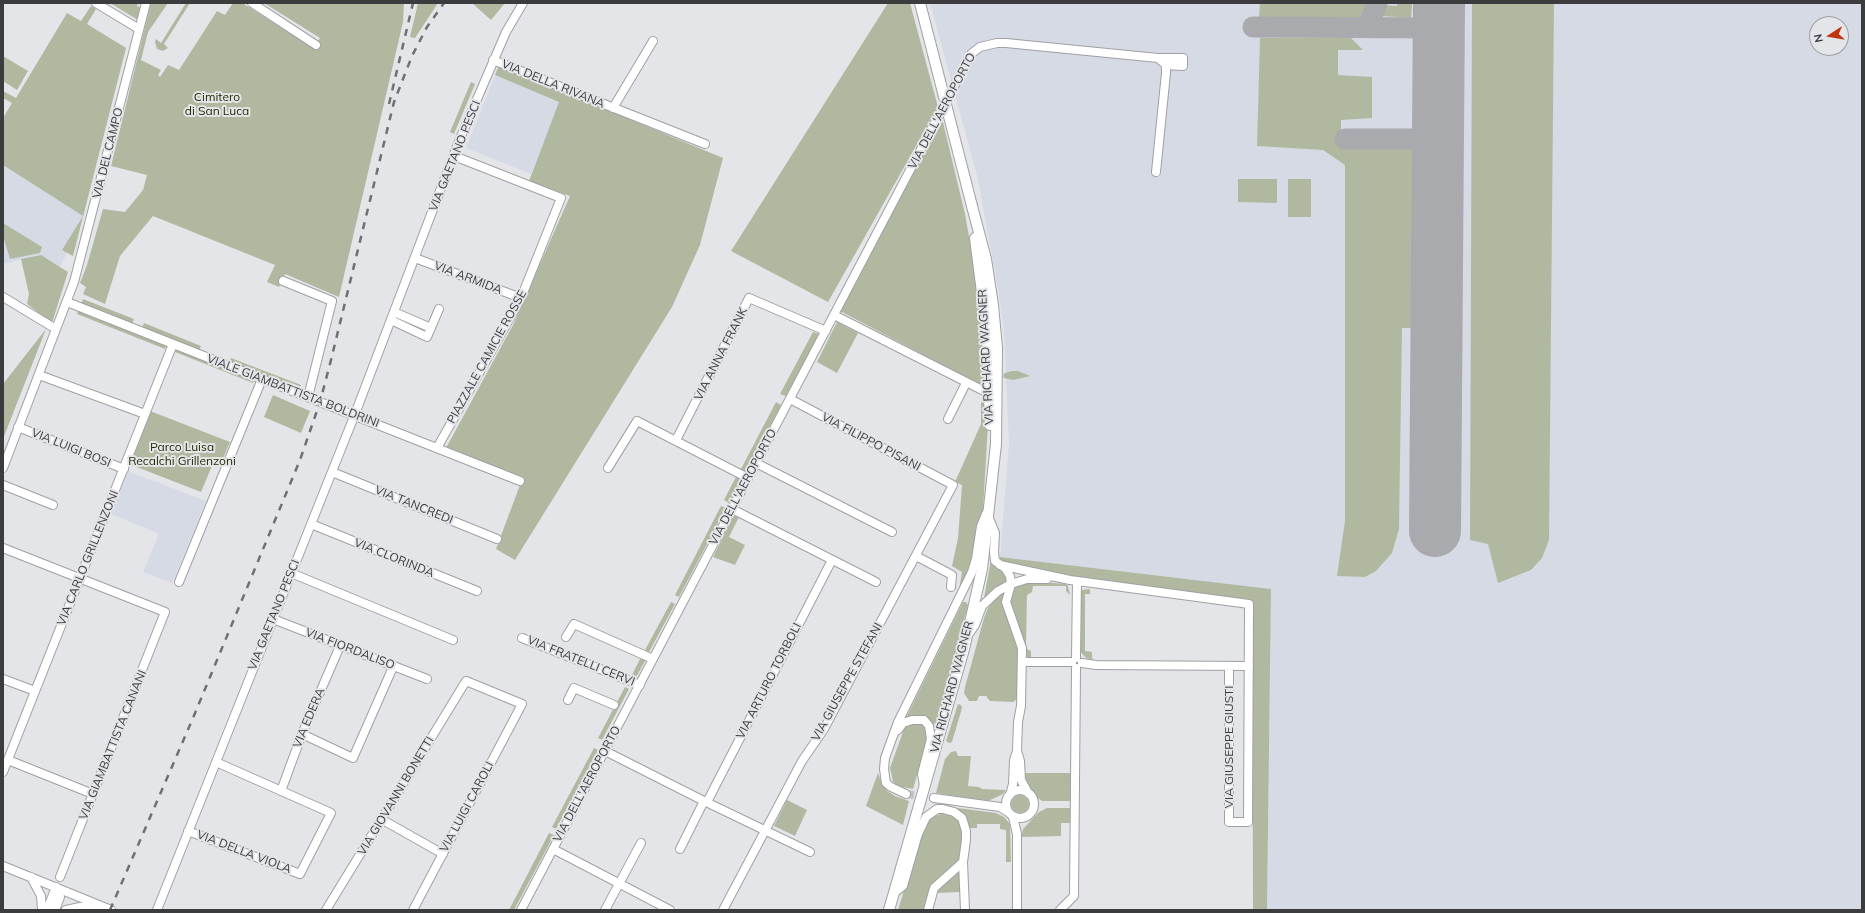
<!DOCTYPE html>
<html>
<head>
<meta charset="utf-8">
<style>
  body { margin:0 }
  #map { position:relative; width:1865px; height:913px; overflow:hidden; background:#e3e5e9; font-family:Mulish,sans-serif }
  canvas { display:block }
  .frame { position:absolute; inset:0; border:4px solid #3b3c3e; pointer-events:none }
  .north { position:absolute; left:1809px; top:16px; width:40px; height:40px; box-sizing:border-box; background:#e3e5e9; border:1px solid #a0a1a5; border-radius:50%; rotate:258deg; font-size:11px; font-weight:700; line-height:16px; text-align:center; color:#3b3c3e }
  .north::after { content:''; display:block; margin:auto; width:14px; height:18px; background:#be3510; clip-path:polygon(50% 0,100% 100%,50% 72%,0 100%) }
</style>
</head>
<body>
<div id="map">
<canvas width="1865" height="913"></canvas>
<div class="frame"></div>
<div class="north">N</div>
</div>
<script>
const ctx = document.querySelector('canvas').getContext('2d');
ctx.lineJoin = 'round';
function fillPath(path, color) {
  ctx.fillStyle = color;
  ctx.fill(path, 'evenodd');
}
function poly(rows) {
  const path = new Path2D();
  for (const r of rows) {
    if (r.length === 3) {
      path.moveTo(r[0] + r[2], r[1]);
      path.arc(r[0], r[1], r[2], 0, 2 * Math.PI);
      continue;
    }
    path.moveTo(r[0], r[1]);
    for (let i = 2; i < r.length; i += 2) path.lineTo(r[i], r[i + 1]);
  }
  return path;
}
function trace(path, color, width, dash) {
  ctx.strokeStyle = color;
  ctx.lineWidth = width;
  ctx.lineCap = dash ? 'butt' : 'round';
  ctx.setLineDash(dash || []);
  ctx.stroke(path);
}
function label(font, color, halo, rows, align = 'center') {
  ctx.font = font + ' Mulish,sans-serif';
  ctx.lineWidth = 4;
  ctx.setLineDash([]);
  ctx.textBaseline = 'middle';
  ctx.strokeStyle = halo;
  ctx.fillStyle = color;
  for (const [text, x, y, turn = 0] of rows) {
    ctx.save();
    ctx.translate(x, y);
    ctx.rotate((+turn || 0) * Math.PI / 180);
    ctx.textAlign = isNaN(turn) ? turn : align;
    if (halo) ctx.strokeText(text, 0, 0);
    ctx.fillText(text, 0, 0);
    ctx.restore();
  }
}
fillPath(poly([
  [930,3,1862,3,1862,910,1267,910,1271,589,1000,557,1009,444,1004,330,998,289,978,179],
  [1817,24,1841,24,1841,48,1817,48],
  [495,75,560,102,531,174,466,148],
  [3,165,83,216,62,250,67,253,60,267,40,255,3,264],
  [128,471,206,501,172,583,143,572,159,534,111,514]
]), '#d6dae5');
fillPath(poly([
  [110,3,138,3,137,6,142,8,138,20],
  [151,3,168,3,148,32,141,60,161,70,158,75,160,77,168,65,179,70,217,11,225,15,233,3,242,3,313,48,320,38,264,3,404,3,403,22,339,297,285,274,279,287,267,282,275,265,153,216,120,256,105,304,83,294,86,287,80,283,87,265,103,209,125,212,143,190,147,175,111,166],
  [186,3,190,3,164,44,168,48,163,51,157,49,155,42,156,39,161,43],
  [418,3,438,3,415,38,410,37],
  [472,3,505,3,491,20],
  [888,3,910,3,938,107,828,302,731,251],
  [1260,3,1368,3,1361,20,1259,17],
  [1397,3,1412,3,1411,18,1382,16,1382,5,1397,6],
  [1472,3,1554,3,1549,540,1542,558,1531,570,1498,583,1488,544,1470,540],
  [91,6,96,9,87,24,126,48,73,256,62,250,83,216,3,165,3,118,12,103,3,98,3,91,16,98,67,13,81,21],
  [1260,38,1351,38,1363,50,1338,50,1338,75,1372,77,1372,118,1341,120,1341,147,1414,147,1412,328,1402,328,1399,529,1392,553,1376,571,1365,577,1337,576,1345,521,1345,165,1323,150,1257,146],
  [3,56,28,71,17,90,3,81],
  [499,65,723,158,700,245,672,307,515,560,496,549,523,477,446,448,513,325,570,196,529,181,559,102,495,75],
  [471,82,475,84,454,134,450,132],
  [942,118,965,214,981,304,986,381,983,383,977,383,840,311],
  [1238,179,1277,179,1277,203,1238,202],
  [1288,179,1311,179,1311,217,1288,217],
  [3,223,42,247,40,253,10,259,3,236],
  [41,255,68,272,52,323,27,304,29,294,21,259],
  [83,299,134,319,132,325,81,305],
  [79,309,167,343,165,349,77,314],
  [837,322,858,333,837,373,817,362],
  [144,323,201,346,199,351,142,328],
  [46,329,3,439,3,384],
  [813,332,819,334,786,396,780,394],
  [177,347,255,378,253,383,175,352],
  [231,358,301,385,299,390,229,363],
  [1012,371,1018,371,1030,376,1013,380,1004,378,1003,375,1005,373],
  [273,395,310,411,301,433,264,417],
  [983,400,987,401,989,407,983,510,979,519,971,568,961,591,959,590,962,572,952,566,958,538,962,485,955,482,981,424,981,403],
  [776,402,781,405,746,472,741,469],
  [150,411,230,442,221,463,214,461,201,492,129,464],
  [736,477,741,480,729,503,724,500],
  [721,506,726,508,679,597,675,595],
  [734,515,739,517,729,537,745,545,735,565,713,557],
  [1000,557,1271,589,1267,910,1253,910,1252,601,1107,583,1011,566,1000,560],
  [991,560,1004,572,1007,576,1007,580,984,598],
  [1025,582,1044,582,1066,584,1068,586,1070,595,1066,591,1066,586,1033,586,1032,592,1027,595,1026,646,1027,649,1031,651,1031,658,1025,656,1009,604,1013,586],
  [1090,589,1090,594,1085,594,1085,651,1092,652,1092,658,1094,660,1086,658,1079,650,1081,590],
  [1006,591,1019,645,1017,699,1013,702,990,701,986,696,979,696,977,701,969,701,964,693,965,687,984,618,987,610,992,602,999,595],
  [671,602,675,604,649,652,645,650],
  [963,602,966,602,968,605,937,724,932,724,919,716,911,716,905,720],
  [641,657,646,659,634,681,630,679],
  [625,687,629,689,602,740,598,738],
  [958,704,961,705,962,708,952,742,949,743,946,741],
  [912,723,923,724,929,733,913,789,897,786,893,781,890,768,904,729,907,725],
  [594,748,598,750,556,829,552,827],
  [956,751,958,756,971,756,968,786,979,787,982,789,1006,790,1003,794,988,801,936,793,945,759,951,752],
  [878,773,882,784,887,791,895,796,909,801,903,825,866,806],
  [1023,773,1071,773,1070,801,1042,801,1031,793,1024,781],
  [1020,804,9],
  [787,800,807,810,795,836,774,826],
  [950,807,996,813,1004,817,1010,824,1011,862,1006,862,1006,830,1000,829,1000,824,977,824,977,828,969,828,967,820],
  [1047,808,1071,808,1071,823,1061,823,1061,836,1021,837,1023,829,1039,812],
  [944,813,957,816,963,828,961,859,933,885,925,910,898,910,924,826,932,817],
  [549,833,554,835,514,910,509,910],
  [960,868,960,892,936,893]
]), '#b0b9a0');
trace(poly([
  [1253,27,1439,28],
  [1368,27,1377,3],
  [1345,139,1438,139]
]), '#a8aaae', 21);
trace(poly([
  [1435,531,1439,3]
]), '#a8aaae', 52);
trace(poly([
  [906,794,934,798]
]), '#c1c3c7', 8, [8, 4]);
const minor = poly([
  [96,3,139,29],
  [252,3,316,45],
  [493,60,705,144],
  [613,108,653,41],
  [1156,172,1166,73,1166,65],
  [415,258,521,298],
  [283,281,332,301,308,397],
  [3,297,56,329],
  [67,302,520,481],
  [394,312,431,328],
  [834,315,990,394],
  [391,320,427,337,439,309],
  [39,375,145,414],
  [948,419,966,383],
  [18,427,124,469],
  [676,440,749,298,826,331],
  [437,448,521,298,561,198,454,156],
  [756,463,892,532],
  [3,468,74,282,146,3],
  [608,468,637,421,748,478],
  [332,472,497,539],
  [3,485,53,505],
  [732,509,876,582],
  [988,516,995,533,994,552,995,561,1005,568,1010,576,1011,584,1006,602,1022,648,1021,706,1018,722,1017,751,1014,760,1013,784,1010,795],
  [311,524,477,591],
  [3,548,165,612,60,877],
  [916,556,952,575,951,587],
  [1000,565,1070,580,1249,604,1248,822,1229,822,1229,666],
  [291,573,453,640],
  [179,582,262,379],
  [273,619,427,679],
  [968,635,975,625,982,606,998,591,1011,584,1027,579,1047,579],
  [566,637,574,624,653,659],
  [522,638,640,685],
  [1076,658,1077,581],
  [1022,662,1072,662],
  [1082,663,1096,665,1249,666],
  [3,679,35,691],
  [568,700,574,688,614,705],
  [898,730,903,723,912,720,924,720,929,726,931,739,922,774,924,786],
  [302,734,353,758,393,667],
  [605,751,704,801,810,852],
  [1017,751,1020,761,1021,780,1028,793],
  [8,760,93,794],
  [3,772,173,344],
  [1020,804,14],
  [281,791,302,734,340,646],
  [906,794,891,787,886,783,884,769,885,758,898,722,972,572,976,559,981,526,986,514],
  [934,798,1000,807,1008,812],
  [707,802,832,560],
  [1013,817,1017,834,1017,910],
  [381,819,443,854],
  [188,831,300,874,331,813,216,762],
  [553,849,670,910],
  [680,849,704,801],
  [963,862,965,910],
  [3,866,111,910],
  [31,877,41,896,42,910],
  [893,894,903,886,918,834,926,817,937,809,943,809,954,812,962,818,966,831,966,840,963,862,934,888,928,910],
  [47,910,56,887],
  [55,910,60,897,56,887],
  [66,910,80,907,99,907],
  [157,910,355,414,459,141,506,32,523,3],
  [326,910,466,681,522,704,413,910],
  [521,910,971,54,980,47,997,43,1006,43,1158,58,1166,65,1183,66,1183,58,1158,58],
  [605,910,641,843],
  [723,910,802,761,824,729,953,485,790,399],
  [1060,910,1074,896,1076,668]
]);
const major = poly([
  [975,238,987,331,990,425],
  [889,910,964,649,982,569,985,543,996,444,997,348,993,305,986,259,972,206]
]);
trace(minor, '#9fa0a4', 10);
trace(major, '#9fa0a4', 12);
trace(minor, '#fff', 8);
trace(major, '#fff', 10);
trace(poly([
  [389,104,413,3],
  [110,910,193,718,300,460,320,402,331,360,394,102,412,56,427,27,444,3]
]), '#6e7072', 2.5, [7, 7]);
const majorBridge = poly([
  [920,3,972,206]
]);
trace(majorBridge, '#9fa0a4', 12, []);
trace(majorBridge, '#fff', 10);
label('12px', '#3b3c3e', '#e3e5e9', [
  ["VIA DELLA RIVANA",553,84,22],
  ["VIA DELL'AEROPORTO",942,111,-62],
  ["VIA DEL CAMPO",108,153,-76],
  ["VIA GAETANO PESCI",455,156,-68],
  ["VIA ARMIDA",468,278,21],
  ["VIA ANNA FRANK",721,354,-63],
  ["PIAZZALE CAMICIE ROSSE",487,357,-61],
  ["VIA RICHARD WAGNER",986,357,-93],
  ["VIALE GIAMBATTISTA BOLDRINI",293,391,21],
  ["VIA FILIPPO PISANI",871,442,28],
  ["VIA LUIGI BOSI",71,448,22],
  ["VIA DELL'AEROPORTO",743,487,-62],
  ["VIA TANCREDI",414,505,22],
  ["VIA CARLO GRILLENZONI",88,558,-68],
  ["VIA CLORINDA",394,558,22],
  ["VIA GAETANO PESCI",274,615,-68],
  ["VIA FIORDALISO",350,649,21],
  ["VIA FRATELLI CERVI",581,661,22],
  ["VIA ARTURO TORBOLI",769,681,-63],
  ["VIA GIUSEPPE STEFANI",847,682,-61],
  ["VIA RICHARD WAGNER",952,687,-75],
  ["VIA EDERA",309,718,-67],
  ["VIA GIAMBATTISTA CANANI",113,745,-68],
  ["VIA GIUSEPPE GIUSTI",1229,747,-90],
  ["VIA DELL'AEROPORTO",587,784,-62],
  ["VIA GIOVANNI BONETTI",396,796,-59],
  ["VIA LUIGI CAROLI",467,807,-62],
  ["VIA DELLA VIOLA",244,852,21]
]);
label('12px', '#242f00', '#e3e5e9', [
  ["Cimitero",217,97],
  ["di San Luca",217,111],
  ["Parco Luisa",182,447],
  ["Recalchi Grillenzoni",182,461]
]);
</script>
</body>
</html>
